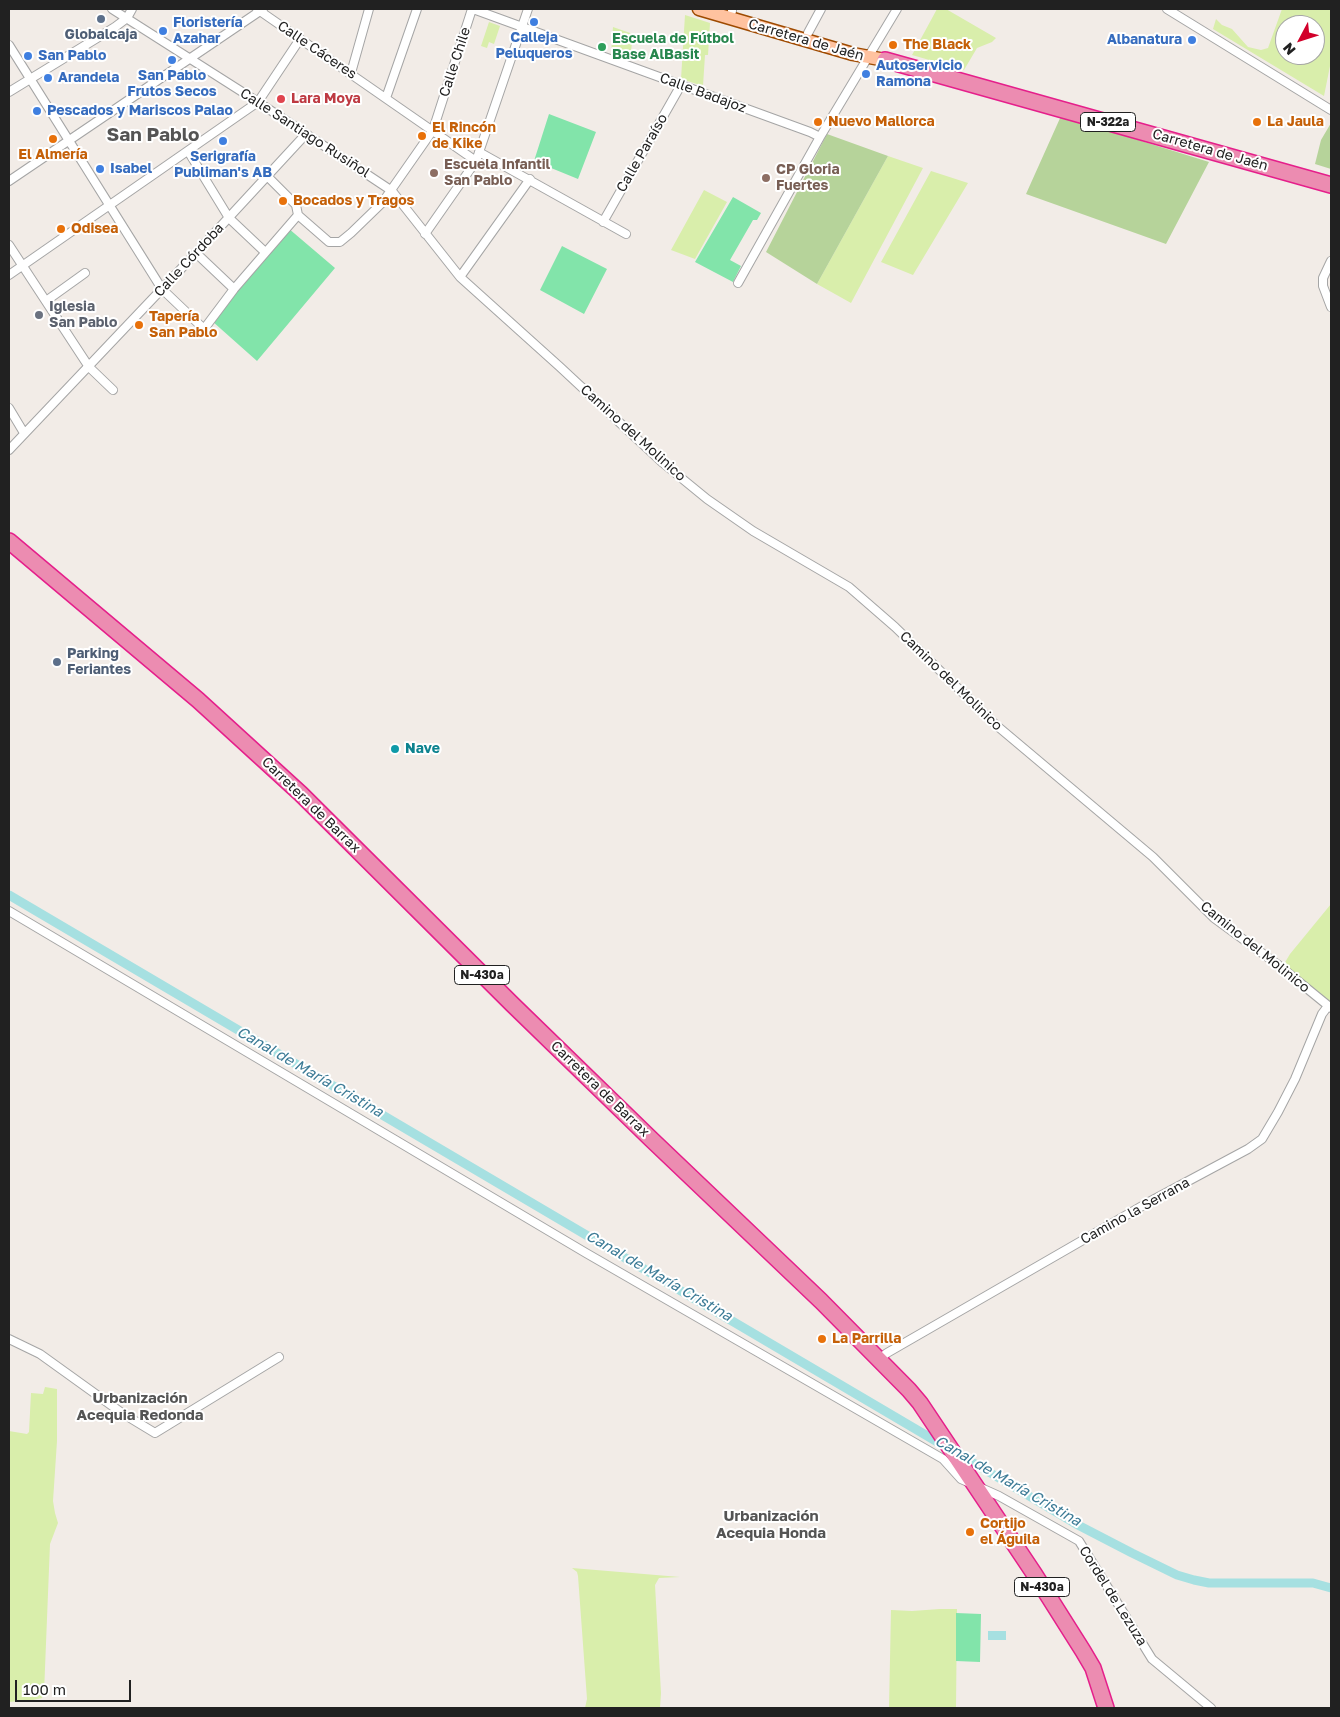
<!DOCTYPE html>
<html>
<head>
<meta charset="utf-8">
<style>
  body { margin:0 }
  #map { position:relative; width:1340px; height:1717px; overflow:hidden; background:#f2ece7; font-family:"Golos Text",sans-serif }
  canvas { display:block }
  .frame { position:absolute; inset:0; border:10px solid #212121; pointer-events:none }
  .north { position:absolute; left:1275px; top:15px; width:50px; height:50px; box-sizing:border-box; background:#fff; border:1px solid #a6a6a6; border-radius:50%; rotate:230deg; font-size:14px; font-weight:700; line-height:20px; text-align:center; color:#212121 }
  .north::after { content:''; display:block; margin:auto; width:18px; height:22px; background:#d2002a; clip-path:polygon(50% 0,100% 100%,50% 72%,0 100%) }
  .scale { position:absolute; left:15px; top:1680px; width:116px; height:22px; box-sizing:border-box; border:2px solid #212121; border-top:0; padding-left:6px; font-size:15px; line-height:18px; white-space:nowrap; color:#212121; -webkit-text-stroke:4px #fff; paint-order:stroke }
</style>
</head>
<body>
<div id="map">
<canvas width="1340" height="1717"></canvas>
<div class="frame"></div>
<div class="north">N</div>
<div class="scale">100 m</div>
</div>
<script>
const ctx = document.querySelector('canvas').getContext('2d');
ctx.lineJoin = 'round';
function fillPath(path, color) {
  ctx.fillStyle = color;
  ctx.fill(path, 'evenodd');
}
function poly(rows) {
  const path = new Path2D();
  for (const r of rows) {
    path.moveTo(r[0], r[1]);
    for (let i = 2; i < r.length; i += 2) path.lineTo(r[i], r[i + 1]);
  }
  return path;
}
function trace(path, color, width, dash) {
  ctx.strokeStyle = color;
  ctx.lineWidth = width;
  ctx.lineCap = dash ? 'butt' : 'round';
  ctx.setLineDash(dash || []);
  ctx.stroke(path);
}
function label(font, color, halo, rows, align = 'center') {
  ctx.font = font + ' "Golos Text",sans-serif';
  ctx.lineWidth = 4;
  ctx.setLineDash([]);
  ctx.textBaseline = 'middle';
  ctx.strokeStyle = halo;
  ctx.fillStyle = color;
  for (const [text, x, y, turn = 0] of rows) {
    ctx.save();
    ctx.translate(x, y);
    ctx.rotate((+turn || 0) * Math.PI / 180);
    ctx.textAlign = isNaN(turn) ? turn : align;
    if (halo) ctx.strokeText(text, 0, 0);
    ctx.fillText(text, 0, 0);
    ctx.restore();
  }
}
fillPath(poly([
  [937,9,946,9,996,38,992,42,977,48,964,70,912,55],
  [1282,9,1331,9,1331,61,1324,96,1213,29,1216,19,1222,25,1232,29,1248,47,1261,50,1268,48],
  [1285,25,1315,25,1315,55,1285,55],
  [685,15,710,23,708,55,705,55,703,86,681,79],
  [489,22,500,26,494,44,489,42,487,48,481,46],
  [613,27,633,34,630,60,611,53],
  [888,156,923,168,851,303,817,284],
  [931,171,968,183,913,275,881,262],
  [704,190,727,202,695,259,671,250],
  [1331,904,1331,1004,1284,964,1290,954],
  [45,1387,57,1389,57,1441,53,1501,55,1513,58,1523,50,1544,44,1693,42,1698,33,1700,9,1702,9,1431,27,1434,29,1432,31,1393,43,1394],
  [572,1568,680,1577,659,1578,655,1585,661,1693,660,1708,585,1708,587,1699,578,1576,577,1572],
  [940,1609,957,1609,956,1708,889,1708,891,1610,912,1611]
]), '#d9eeab');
fillPath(poly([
  [1061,116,1209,162,1166,244,1026,194],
  [1331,123,1331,169,1315,164,1321,140],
  [827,134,888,156,817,284,766,252]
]), '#b6d39a');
fillPath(poly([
  [549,114,596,132,578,179,534,161],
  [733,197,761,213,757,220,753,220,730,260,741,266,733,282,695,262],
  [288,228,335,268,257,361,212,321],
  [562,246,607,269,584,314,540,290],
  [956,1613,981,1614,980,1662,956,1661]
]), '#82e4aa');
fillPath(poly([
  [988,1631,1006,1631,1006,1640,988,1640]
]), '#a6e0e1');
trace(poly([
  [9,895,946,1447],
  [957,1453,1076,1524,1132,1553,1177,1575,1194,1580,1209,1583,1313,1583,1331,1588]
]), '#a6e0e1', 9);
const street = poly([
  [112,9,258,102,392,191,460,277,560,367,663,463,707,499,753,531,849,587,895,627,996,725,1153,857,1214,918,1277,964,1331,1008],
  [257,9,476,161],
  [473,9,810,132,820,137],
  [1167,9,1331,110],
  [732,11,732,9],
  [808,33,821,9],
  [9,45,162,289,204,329,234,289,298,215],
  [351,73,369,9],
  [9,92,115,27,127,18,132,9],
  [386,98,417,9],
  [188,151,229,218,265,252],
  [479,152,626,234],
  [267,176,296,205,298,215,329,242,340,242,351,233,382,203,433,130,472,9],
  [9,181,263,9],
  [603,222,681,85],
  [425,234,476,161,528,9],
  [9,245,89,367,113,390],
  [196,253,234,289],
  [1331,261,1323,278,1323,286,1331,307],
  [9,275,258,102,300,39],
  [460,277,530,179],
  [738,283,820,137,897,9],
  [46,301,85,273],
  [9,408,24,433],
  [9,450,196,253,306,134],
  [9,911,586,1253,943,1459,961,1479,999,1496,1079,1541,1152,1659,1211,1708],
  [9,1339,40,1354,122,1413,155,1433,279,1357],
  [879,1359,887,1353,1149,1202,1248,1149,1262,1139,1278,1112,1295,1079,1322,1014,1328,1006]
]);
const primary = poly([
  [699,9,853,54,885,60]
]);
const highway = poly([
  [885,60,1331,185],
  [9,541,198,700,301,794,512,1004,651,1139,821,1301,909,1390,920,1403,1035,1575,1083,1651,1093,1668,1106,1708]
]);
trace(street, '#a5a5a5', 10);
trace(primary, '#9e4a00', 15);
trace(highway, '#e51f8b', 18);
trace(street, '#fff', 8);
trace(primary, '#ffc29f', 12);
trace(highway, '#ec8cb1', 15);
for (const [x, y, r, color] of [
  [101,19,5,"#5c6f8a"],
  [534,22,5,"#3f7fe0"],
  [163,31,5,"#3f7fe0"],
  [1192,40,5,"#3f7fe0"],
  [893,45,5,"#e8710a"],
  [602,47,5,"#2e9e5b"],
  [28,56,5,"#3f7fe0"],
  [172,60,5,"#3f7fe0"],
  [866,74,5,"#3f7fe0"],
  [48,78,5,"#3f7fe0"],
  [281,99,5,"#e0444e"],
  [37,111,5,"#3f7fe0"],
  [818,122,5,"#e8710a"],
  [1257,122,5,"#e8710a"],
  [422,136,5,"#e8710a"],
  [53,139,5,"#e8710a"],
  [223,141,5,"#3f7fe0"],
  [100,169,5,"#3f7fe0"],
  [434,173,5,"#8d6e63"],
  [766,178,5,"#8d6e63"],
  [283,201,5,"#e8710a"],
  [61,229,5,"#e8710a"],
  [39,315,5,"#6b7280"],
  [139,325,5,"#e8710a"],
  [57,662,5,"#5c6f8a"],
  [395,749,5,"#0f9aa8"],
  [822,1339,5,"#e8710a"],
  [970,1532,5,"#e8710a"]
]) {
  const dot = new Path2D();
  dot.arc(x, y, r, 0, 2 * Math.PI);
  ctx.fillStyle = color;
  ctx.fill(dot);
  trace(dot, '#fff', 2);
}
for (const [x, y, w] of [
  [1108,122,55],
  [482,975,55],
  [1042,1587,55]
]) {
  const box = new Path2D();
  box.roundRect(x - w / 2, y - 9.5, w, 19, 4);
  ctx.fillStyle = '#fff';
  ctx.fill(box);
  trace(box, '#212121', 1);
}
label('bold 12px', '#212121', null, [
  ["N-322a",1108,122],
  ["N-430a",482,975],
  ["N-430a",1042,1587]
]);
label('bold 14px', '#366cbe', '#fff', [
  ["Floristería",173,23],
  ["Azahar",173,39],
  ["Calleja",534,38,"center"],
  ["Peluqueros",534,54,"center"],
  ["Albanatura",1182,40,"right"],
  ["San Pablo",38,56],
  ["Autoservicio",876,66],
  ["Ramona",876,82],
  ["San Pablo",172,76,"center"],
  ["Frutos Secos",172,92,"center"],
  ["Arandela",58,78],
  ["Pescados y Mariscos Palao",47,111],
  ["Serigrafía",223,157,"center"],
  ["Publiman's AB",223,173,"center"],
  ["Isabel",110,169]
], 'left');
label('bold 14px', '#4e5e75', '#fff', [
  ["Globalcaja",101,35],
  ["Parking",67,654,"left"],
  ["Feriantes",67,670,"left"]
]);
label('bold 14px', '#27864d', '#fff', [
  ["Escuela de Fútbol",612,39],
  ["Base AlBasit",612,55]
], 'left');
label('14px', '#212121', '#fff', [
  ["Carretera de Jaén",806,40,16],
  ["Calle Cáceres",317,50,34],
  ["Calle Chile",455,62,-72],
  ["Calle Badajoz",703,93,20],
  ["Calle Santiago Rusiñol",305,133,33],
  ["Carretera de Jaén",1210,150,16],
  ["Calle Paraíso",642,153,-60],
  ["Calle Córdoba",189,260,-47],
  ["Camino del Molinico",633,433,42],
  ["Camino del Molinico",951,681,44],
  ["Carretera de Barrax",311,805,44],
  ["Camino del Molinico",1255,947,39],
  ["Carretera de Barrax",600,1089,44],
  ["Camino la Serrana",1135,1211,-29],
  ["Cordel de Lezuza",1113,1596,58]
]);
label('bold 14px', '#c56008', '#fff', [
  ["The Black",903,45],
  ["Nuevo Mallorca",828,122],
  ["La Jaula",1267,122],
  ["El Rincón",432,128],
  ["de Kike",432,144],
  ["El Almería",53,155,"center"],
  ["Bocados y Tragos",293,201],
  ["Odisea",71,229],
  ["Tapería",149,317],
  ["San Pablo",149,333],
  ["La Parrilla",832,1339],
  ["Cortijo",980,1524],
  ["el Águila",980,1540]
], 'left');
label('bold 14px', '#be3a42', '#fff', [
  ["Lara Moya",291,99]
], 'left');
label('bold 14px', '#785e54', '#fff', [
  ["Escuela Infantil",444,165],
  ["San Pablo",444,181],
  ["CP Gloria",776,170],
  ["Fuertes",776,186]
], 'left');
label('bold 14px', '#5b616d', '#fff', [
  ["Iglesia",49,307],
  ["San Pablo",49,323]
], 'left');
label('bold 14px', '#0d838f', '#fff', [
  ["Nave",405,749]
], 'left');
label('italic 15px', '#3c7b96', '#fff', [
  ["Canal de María Cristina",310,1072,30],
  ["Canal de María Cristina",659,1276,30],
  ["Canal de María Cristina",1008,1481,30]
]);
label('bold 15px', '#545454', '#fff', [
  ["Urbanización",140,1398],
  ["Acequia Redonda",140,1415],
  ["Urbanización",771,1516],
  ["Acequia Honda",771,1533]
]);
label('bold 19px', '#545454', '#fff', [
  ["San Pablo",153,135]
]);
</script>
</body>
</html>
